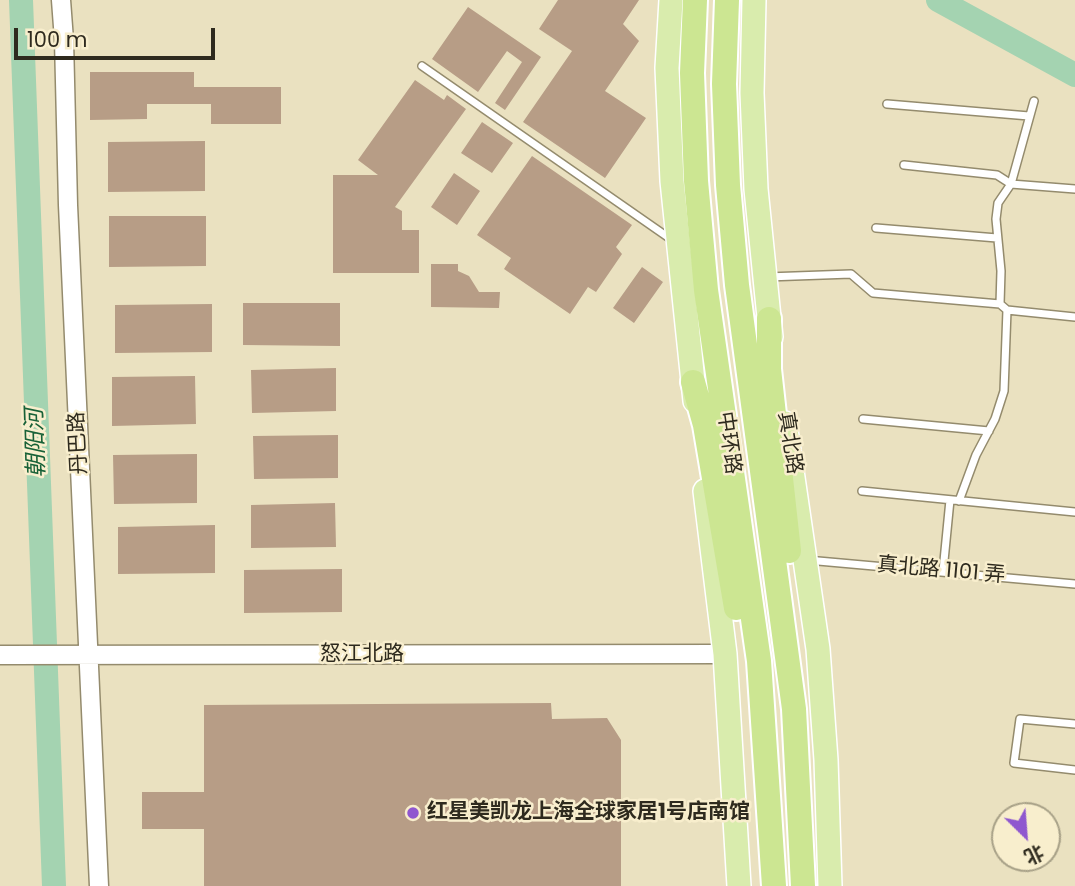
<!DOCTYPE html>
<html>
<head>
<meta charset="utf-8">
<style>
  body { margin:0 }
  #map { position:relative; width:1075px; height:886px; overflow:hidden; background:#eae1c0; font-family:Poppins,"Noto Sans SC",sans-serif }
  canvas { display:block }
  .north { position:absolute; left:991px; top:802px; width:70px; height:70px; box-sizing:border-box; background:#f8eecd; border:2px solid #a7a087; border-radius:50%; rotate:155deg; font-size:19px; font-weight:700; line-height:28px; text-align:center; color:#2e2a1e }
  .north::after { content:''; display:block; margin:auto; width:24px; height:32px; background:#8f57cf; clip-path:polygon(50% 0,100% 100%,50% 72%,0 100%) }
  .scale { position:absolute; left:14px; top:28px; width:201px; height:32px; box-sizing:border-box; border:4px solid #2e2a1e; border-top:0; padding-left:9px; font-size:21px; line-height:24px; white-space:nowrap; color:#2e2a1e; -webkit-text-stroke:5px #f8eecd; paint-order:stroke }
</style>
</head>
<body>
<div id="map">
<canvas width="1075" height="886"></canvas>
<div class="north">北</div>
<div class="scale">100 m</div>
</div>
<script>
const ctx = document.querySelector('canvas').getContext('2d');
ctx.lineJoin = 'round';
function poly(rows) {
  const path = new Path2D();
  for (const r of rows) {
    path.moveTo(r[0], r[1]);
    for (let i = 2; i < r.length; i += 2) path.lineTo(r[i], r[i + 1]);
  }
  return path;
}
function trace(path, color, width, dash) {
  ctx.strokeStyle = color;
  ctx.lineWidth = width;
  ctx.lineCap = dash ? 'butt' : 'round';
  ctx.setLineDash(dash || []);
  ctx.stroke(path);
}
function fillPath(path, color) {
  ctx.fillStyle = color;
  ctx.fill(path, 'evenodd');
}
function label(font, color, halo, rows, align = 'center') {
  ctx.font = font + ' Poppins,"Noto Sans SC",sans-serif';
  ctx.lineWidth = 5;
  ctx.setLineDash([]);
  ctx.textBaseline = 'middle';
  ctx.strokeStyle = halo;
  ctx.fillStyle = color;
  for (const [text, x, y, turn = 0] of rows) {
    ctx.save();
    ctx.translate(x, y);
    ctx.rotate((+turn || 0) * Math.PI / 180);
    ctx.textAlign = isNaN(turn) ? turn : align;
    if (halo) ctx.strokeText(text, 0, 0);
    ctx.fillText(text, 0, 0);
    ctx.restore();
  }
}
trace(poly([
  [21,0,54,886],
  [938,0,1075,75]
]), '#a4d3b1', 24);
fillPath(poly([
  [558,0,639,0,623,24,639,41,605,91,646,118,605,178,523,122,572,51,539,29],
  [468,7,541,57,505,110,495,103,522,62,507,51,478,92,432,59],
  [90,72,194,72,194,87,281,87,281,124,211,124,211,104,147,104,147,119,90,120],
  [415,80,444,100,447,95,466,109,395,207,402,211,402,230,419,230,419,273,333,273,333,175,378,175,358,160],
  [482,122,513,143,492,173,461,153],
  [205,141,205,191,108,192,108,142],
  [532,156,632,225,616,247,622,254,596,292,588,287,570,314,504,269,511,258,477,235],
  [454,173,480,191,457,225,431,207],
  [109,216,206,216,206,266,109,267],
  [431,264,458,264,458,271,469,276,479,292,500,292,499,308,431,307],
  [642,267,663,282,634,323,613,308],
  [243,303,340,303,340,346,243,345],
  [212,304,212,352,115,353,115,305],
  [336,368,336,411,252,413,251,370],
  [195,376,196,424,112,426,112,377],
  [338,435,338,478,254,479,253,436],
  [197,454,197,503,114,504,113,455],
  [335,503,336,547,251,548,251,505],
  [215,525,215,573,118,574,118,527],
  [342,569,342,612,244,613,244,570],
  [551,703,552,719,607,718,621,740,621,886,204,886,204,829,142,829,142,792,204,792,204,705]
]), '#b79d86');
const service = poly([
  [422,66,672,240],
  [887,104,1029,116],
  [904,165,997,175,1011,184,1075,189],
  [876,228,997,238],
  [767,277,851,274,873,293,1000,304,1007,310,1075,317],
  [1000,304,1001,271,996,219,998,203,1011,184,1034,101],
  [863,419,989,431],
  [862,491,1075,512],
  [959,501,976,455,995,419,1004,391,1007,310],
  [807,560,1075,584],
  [943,571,950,500],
  [1075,724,1020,719,1014,763,1075,770]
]);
const tertiary = poly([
  [61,0,64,40,68,205,99,886],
  [0,655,725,654]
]);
const primary = poly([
  [671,0,667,68,672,181,695,401],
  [754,0,752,93,756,189,771,337],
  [785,423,818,649,826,760,830,886],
  [705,491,725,654,739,886]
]);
const trunk = poly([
  [695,0,692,73,696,181,706,290,759,661,774,886],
  [727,0,724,84,728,185,737,285,794,709,803,886],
  [769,319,769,369,789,551],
  [693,382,705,425,736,608]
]);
trace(service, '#948b6d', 10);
trace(tertiary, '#948b6d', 21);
trace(primary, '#fff', 26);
trace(trunk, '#fff', 28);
trace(service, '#fff', 7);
trace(tertiary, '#fff', 18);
trace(primary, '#d9ecad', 23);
trace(trunk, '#cce692', 24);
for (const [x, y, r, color] of [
  [413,813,7,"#8f57cf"]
]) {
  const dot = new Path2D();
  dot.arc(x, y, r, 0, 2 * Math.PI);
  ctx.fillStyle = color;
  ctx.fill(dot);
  trace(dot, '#f8eecd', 2.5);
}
label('21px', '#2e2a1e', '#f8eecd', [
  ["丹巴路",79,443,-93],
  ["中环路",728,443,82],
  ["真北路",789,443,81],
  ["真北路 1101 弄",941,571,5],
  ["怒江北路",362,655]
]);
label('bold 21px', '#2e2a1e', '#f8eecd', [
  ["红星美凯龙上海全球家居1号店南馆",427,813]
], 'left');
label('italic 23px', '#186137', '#f8eecd', [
  ["朝阳河",37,443,-92]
]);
</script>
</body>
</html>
